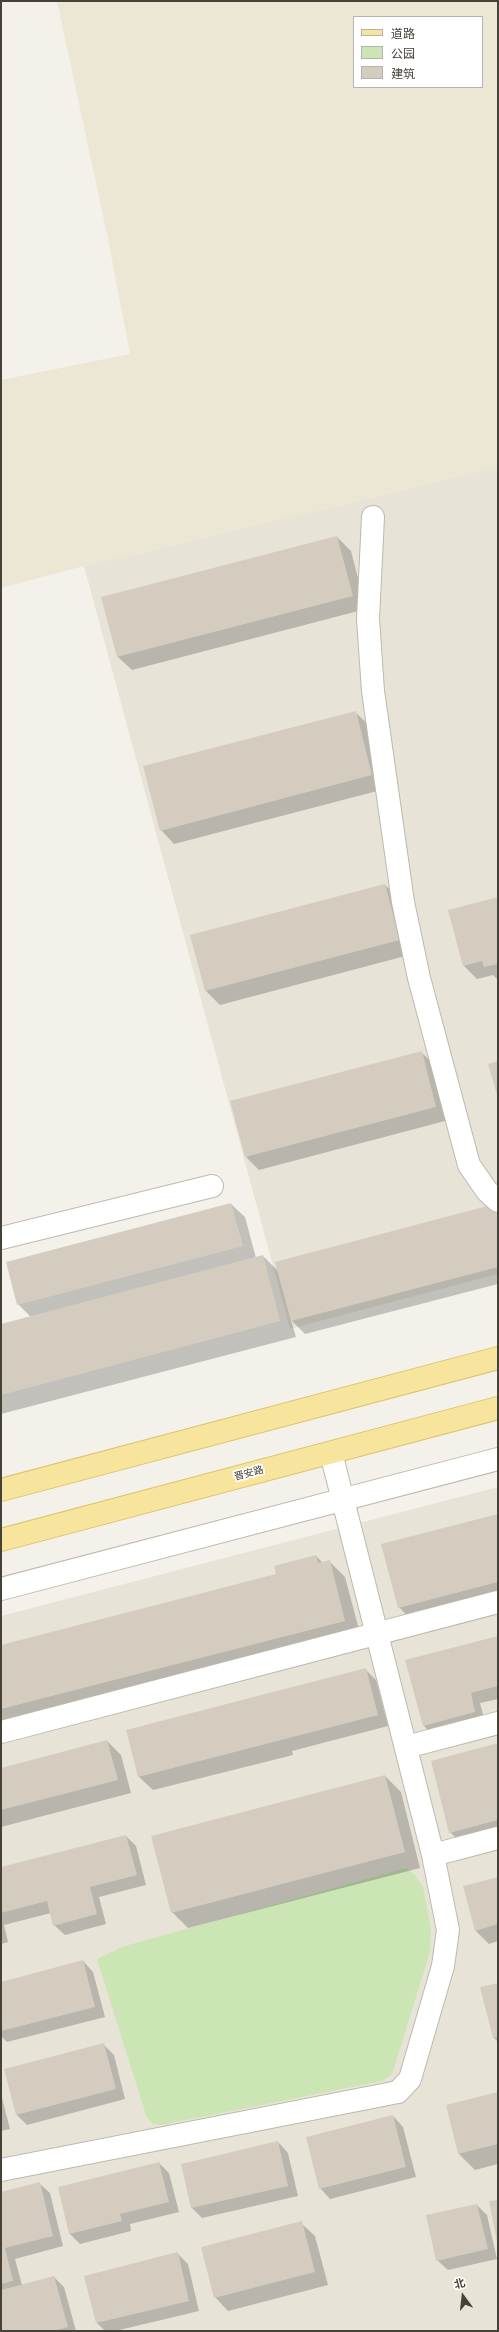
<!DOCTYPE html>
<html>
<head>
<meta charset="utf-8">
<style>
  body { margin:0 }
  #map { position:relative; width:499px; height:2332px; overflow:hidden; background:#f3f1e9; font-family:Roboto,"Noto Sans SC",sans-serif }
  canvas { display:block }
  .frame { position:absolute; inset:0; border:2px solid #474238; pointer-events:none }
  .legend { position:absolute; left:353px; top:16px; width:130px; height:72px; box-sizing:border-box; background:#fff; border:1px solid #b5b3af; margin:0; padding:5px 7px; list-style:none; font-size:12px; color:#474238 }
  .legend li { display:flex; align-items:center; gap:8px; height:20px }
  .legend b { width:20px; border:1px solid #b5b3af }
  .north { position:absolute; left:443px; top:2276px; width:40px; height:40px; -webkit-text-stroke:3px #fff; paint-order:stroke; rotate:345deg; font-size:11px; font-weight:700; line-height:16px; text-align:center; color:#474238 }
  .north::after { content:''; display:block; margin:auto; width:14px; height:18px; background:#474238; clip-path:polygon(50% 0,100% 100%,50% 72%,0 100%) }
</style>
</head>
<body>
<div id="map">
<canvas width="499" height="2332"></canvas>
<div class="frame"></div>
<ul class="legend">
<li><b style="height:5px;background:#f8e59d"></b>道路</li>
<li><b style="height:11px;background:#cbe5b4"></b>公园</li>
<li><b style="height:11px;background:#d4cdbf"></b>建筑</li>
</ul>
<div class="north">北</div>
</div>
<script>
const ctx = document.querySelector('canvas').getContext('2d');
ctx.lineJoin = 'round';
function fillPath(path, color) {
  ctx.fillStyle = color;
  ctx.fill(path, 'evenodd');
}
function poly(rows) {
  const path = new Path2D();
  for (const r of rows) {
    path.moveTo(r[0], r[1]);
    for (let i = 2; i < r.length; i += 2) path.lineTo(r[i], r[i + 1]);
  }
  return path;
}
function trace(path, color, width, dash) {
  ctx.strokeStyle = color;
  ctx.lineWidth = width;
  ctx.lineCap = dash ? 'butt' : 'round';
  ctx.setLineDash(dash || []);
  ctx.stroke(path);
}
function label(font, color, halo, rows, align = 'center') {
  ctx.font = font + ' Roboto,"Noto Sans SC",sans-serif';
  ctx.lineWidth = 3.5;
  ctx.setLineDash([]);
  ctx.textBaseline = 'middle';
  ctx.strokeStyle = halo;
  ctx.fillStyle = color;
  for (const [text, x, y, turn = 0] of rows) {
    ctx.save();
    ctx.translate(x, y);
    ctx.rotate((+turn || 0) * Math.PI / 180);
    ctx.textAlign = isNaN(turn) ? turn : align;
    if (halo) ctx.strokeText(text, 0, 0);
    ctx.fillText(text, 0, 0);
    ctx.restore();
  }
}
fillPath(poly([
  [498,467,498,1274,290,1329,84,566],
  [498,1487,498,2331,1,2331,1,1616]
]), '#e7e3d7');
fillPath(poly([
  [57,1,498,1,498,467,84,566,1,588,1,380,130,354,108,239],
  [354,17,482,17,482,87,354,87]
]), '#ece7d4');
fillPath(poly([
  [406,1868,415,1875,423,1887,431,1929,430,1952,392,2074,382,2081,161,2125,153,2124,147,2118,97,1959,125,1946]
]), '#cbe5b4');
fillPath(poly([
  [337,537,351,551,366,609,132,670,118,657,103,598],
  [355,712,369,725,385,789,174,844,161,830],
  [385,885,399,898,413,954,220,1005,206,991,192,935],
  [498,898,498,980,493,975,477,979,464,966],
  [421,1052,435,1065,449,1120,259,1170,246,1157],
  [231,1204,245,1217,256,1258,263,1256,279,1272,498,1209,498,1284,305,1334,291,1320,296,1337,1,1414,1,1325,31,1317,18,1304],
  [498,1515,498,1602,414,1623,399,1607],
  [316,1556,323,1563,329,1561,345,1577,361,1637,1,1729,1,1646,277,1575],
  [498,1637,498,1699,480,1703,485,1722,434,1736,424,1726],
  [366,1670,376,1680,388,1726,292,1751,293,1755,153,1790,139,1777,127,1731],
  [107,1741,121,1755,131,1793,1,1827,1,1769],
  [498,1744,498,1837,464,1846,450,1832],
  [385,1776,401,1792,420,1868,188,1928,172,1912],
  [126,1836,136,1846,146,1885,99,1897,106,1924,65,1935,54,1925,51,1913,4,1925,8,1942,1,1944,1,1868],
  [498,1878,498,1941,489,1944,475,1930],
  [83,1961,93,1972,105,2017,7,2042,1,2036,1,1983],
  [498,1984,498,2042,494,2038],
  [103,2044,114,2055,125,2099,27,2125,17,2115,5,2070],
  [498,2093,498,2164,475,2170,459,2154,447,2106],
  [1,2094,10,2129,1,2131],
  [393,2116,403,2127,416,2177,330,2199,320,2188],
  [278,2142,288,2153,298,2196,202,2218,192,2208,182,2165],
  [159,2163,169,2173,179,2212,130,2224,131,2231,80,2244,70,2234],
  [39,2183,50,2193,63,2246,15,2259,22,2285,54,2277,64,2287,76,2331,1,2331,1,2193],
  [477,2205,487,2215,497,2259,448,2270,437,2260],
  [301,2223,315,2236,328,2285,228,2311,215,2297],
  [177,2253,188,2264,199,2311,115,2331,105,2331,97,2323]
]), '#0003');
fillPath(poly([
  [337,536,353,596,117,657,101,597],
  [356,711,372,775,160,831,143,766],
  [385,884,400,940,205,991,190,935],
  [498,897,498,964,484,967,482,961,463,966,448,910],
  [422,1051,436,1107,245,1157,230,1101],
  [498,1061,498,1098,488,1064],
  [231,1203,243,1246,17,1305,6,1262],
  [495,1204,498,1215,498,1267,291,1321,275,1262],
  [263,1255,280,1321,1,1395,1,1324],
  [498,1514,498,1582,398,1608,381,1544],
  [316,1555,318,1563,330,1560,345,1621,1,1709,1,1645,276,1574,274,1566],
  [498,1636,498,1686,471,1693,475,1712,423,1726,405,1660],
  [366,1668,378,1715,138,1777,126,1730],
  [107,1740,118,1780,1,1810,1,1768],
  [498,1743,498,1820,449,1833,431,1761],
  [385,1775,405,1852,171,1913,151,1836],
  [126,1835,137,1875,90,1887,97,1914,53,1926,47,1901,1,1913,1,1867],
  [498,1877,498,1924,475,1931,463,1886],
  [83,1960,95,2007,1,2031,1,1982],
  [498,1983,498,2037,493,2038,480,1987],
  [104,2043,116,2089,16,2115,4,2069],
  [498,2092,498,2144,458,2154,446,2105],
  [393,2115,406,2167,319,2189,306,2137],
  [278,2141,288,2186,191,2208,181,2164],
  [159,2162,169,2202,120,2214,122,2221,69,2234,58,2187],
  [40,2182,53,2236,5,2248,13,2281,1,2284,1,2192],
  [498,2200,498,2242,497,2242,489,2201],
  [477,2204,488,2249,436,2261,426,2215],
  [302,2221,315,2272,214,2298,201,2247],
  [178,2252,189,2301,96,2323,84,2276],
  [54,2276,68,2327,54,2331,1,2331,1,2290]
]), '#d4cdbf');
const minor = poly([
  [373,517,368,619,373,691,403,902,419,978,469,1165,487,1191,498,1201],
  [1,1238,212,1186],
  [1,1589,498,1459],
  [1,1732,498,1602],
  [406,1747,498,1723],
  [433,1855,498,1838],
  [1,2170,398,2092,410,2079,443,1966,448,1930,433,1855,331,1453]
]);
const major = poly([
  [1,1490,498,1358],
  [1,1540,498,1408]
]);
trace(minor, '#beb9ac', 24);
trace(major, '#ddc46d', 24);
trace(minor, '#fff', 22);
trace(major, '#f8e59d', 22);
label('10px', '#474238', '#fff', [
  ["晋安路",249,1474,-15]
]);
</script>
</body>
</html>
